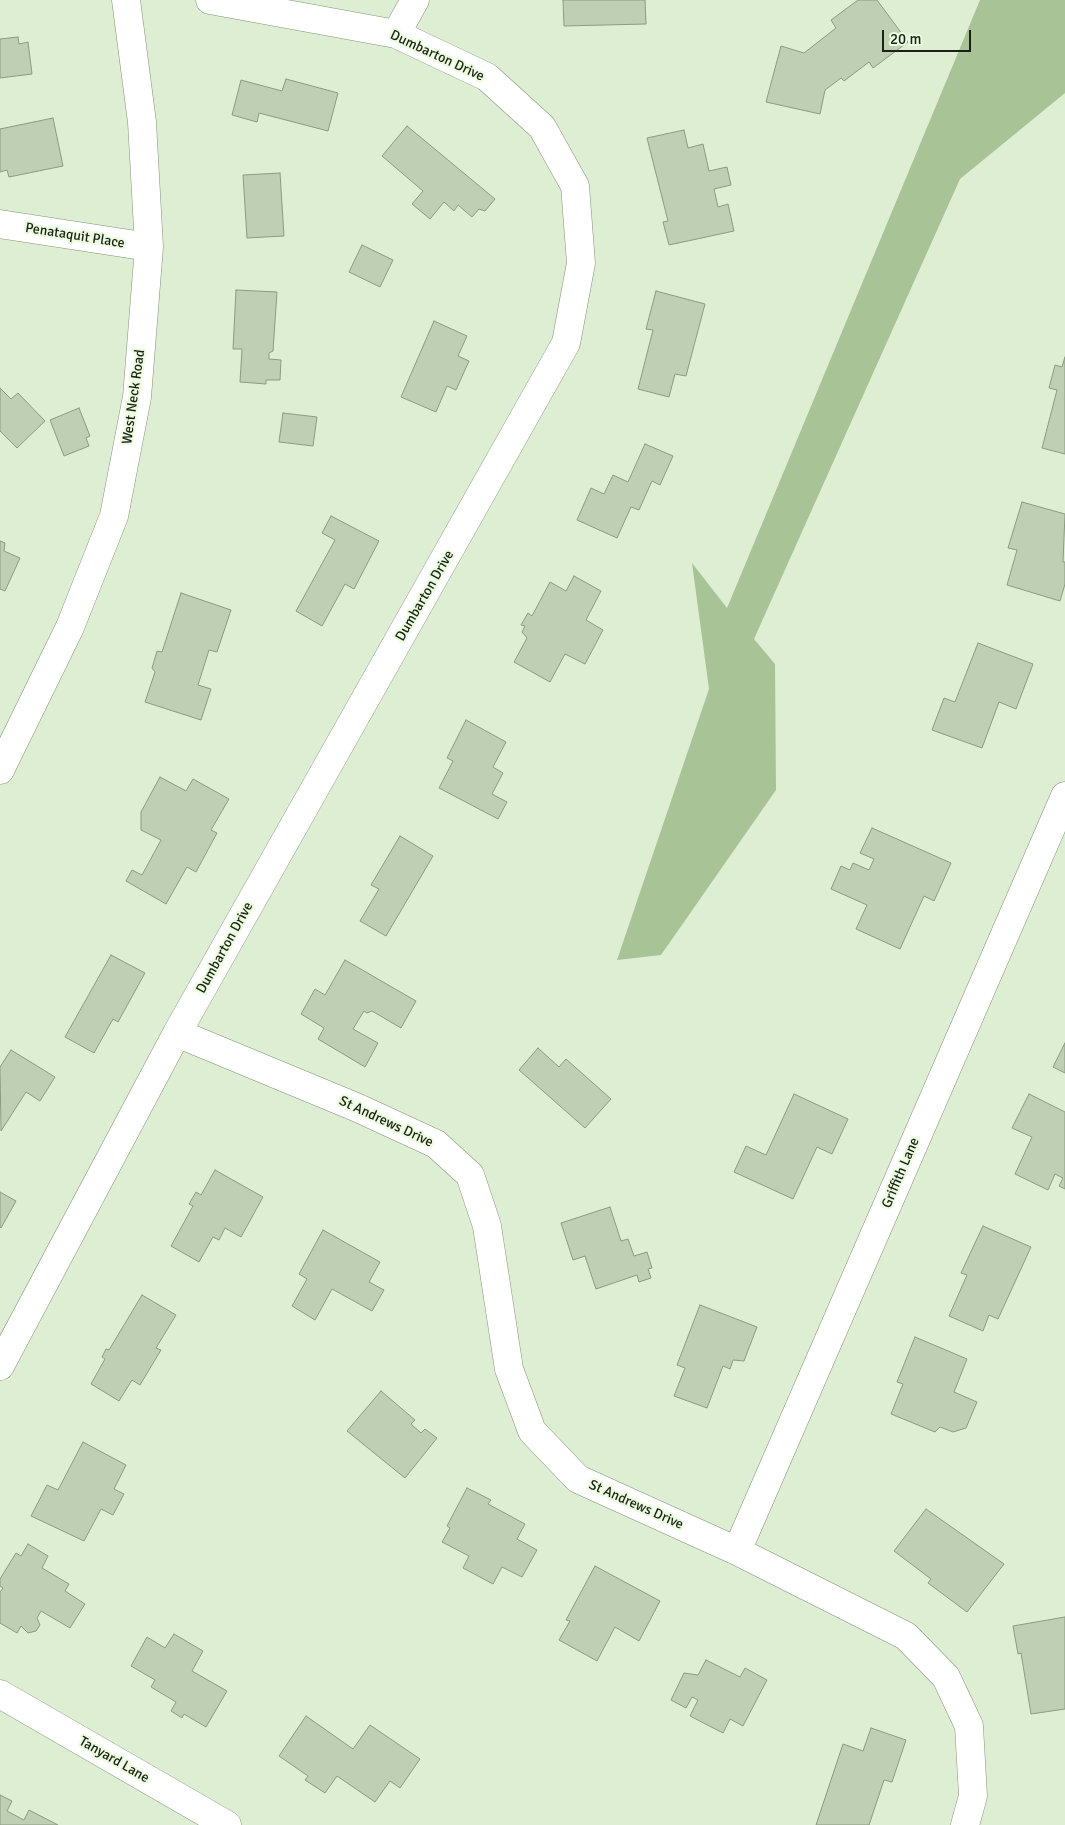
<!DOCTYPE html>
<html>
<head>
<meta charset="utf-8">
<style>
  body { margin:0 }
  #map { position:relative; width:1065px; height:1825px; overflow:hidden; background:#deeed2; font-family:Signika,sans-serif }
  canvas { display:block }
  .scale { position:absolute; left:882px; top:30px; width:89px; height:22px; box-sizing:border-box; border:2px solid #1b2117; border-top:0; padding-left:6px; font-size:15px; line-height:18px; white-space:nowrap; color:#1b2117; -webkit-text-stroke:4px #ebfcdf; paint-order:stroke }
</style>
</head>
<body>
<div id="map">
<canvas width="1065" height="1825"></canvas>
<div class="scale">20 m</div>
</div>
<script>
const ctx = document.querySelector('canvas').getContext('2d');
ctx.lineJoin = 'round';
function fillPath(path, color) {
  ctx.fillStyle = color;
  ctx.fill(path, 'evenodd');
}
function poly(rows) {
  const path = new Path2D();
  for (const r of rows) {
    path.moveTo(r[0], r[1]);
    for (let i = 2; i < r.length; i += 2) path.lineTo(r[i], r[i + 1]);
  }
  return path;
}
function trace(path, color, width, dash) {
  ctx.strokeStyle = color;
  ctx.lineWidth = width;
  ctx.lineCap = dash ? 'butt' : 'round';
  ctx.setLineDash(dash || []);
  ctx.stroke(path);
}
function label(font, color, halo, rows, align = 'center') {
  ctx.font = font + ' Signika,sans-serif';
  ctx.lineWidth = 4.5;
  ctx.setLineDash([]);
  ctx.textBaseline = 'middle';
  ctx.strokeStyle = halo;
  ctx.fillStyle = color;
  for (const [text, x, y, turn = 0] of rows) {
    ctx.save();
    ctx.translate(x, y);
    ctx.rotate((+turn || 0) * Math.PI / 180);
    ctx.textAlign = isNaN(turn) ? turn : align;
    if (halo) ctx.strokeText(text, 0, 0);
    ctx.fillText(text, 0, 0);
    ctx.restore();
  }
}
fillPath(poly([
  [980,0,1065,0,1065,93,960,179,754,639,775,664,776,790,661,955,617,960,709,689,692,563,727,608]
]), '#a8c395');
const building = poly([
  [563,0,645,0,646,24,564,26,563,0],
  [858,0,877,0,908,42,873,68,869,62,844,81,841,78,825,90,820,114,766,102,781,46,804,53,836,28,831,20,858,0],
  [18,37,19,44,28,42,32,74,0,78,0,39,18,37],
  [286,79,338,93,328,131,259,113,257,122,232,115,241,80,282,91,286,79],
  [53,118,63,166,9,177,7,170,0,172,0,129,53,118],
  [407,126,495,199,485,211,479,209,472,217,458,205,454,211,444,202,430,219,412,204,423,191,382,156,407,126],
  [684,130,688,148,703,144,709,171,727,167,731,185,714,189,718,207,728,204,734,231,669,245,663,222,668,221,647,138,684,130],
  [280,173,284,236,247,238,243,175,280,173],
  [362,245,393,260,380,287,349,272,362,245],
  [236,290,277,292,273,351,269,353,269,359,281,360,280,380,266,380,266,384,240,382,242,349,233,349,236,290],
  [656,291,705,304,686,376,675,374,669,397,638,389,653,330,646,329,656,291],
  [434,321,467,336,458,356,469,361,456,390,447,386,436,412,401,397,434,321],
  [1065,357,1065,454,1042,448,1057,390,1049,388,1055,365,1062,367,1065,357],
  [0,388,11,399,18,393,45,421,17,448,0,431,0,388],
  [79,408,90,436,86,438,89,446,64,456,50,420,79,408],
  [283,413,317,417,313,446,279,442,283,413],
  [645,444,673,456,660,485,652,481,639,510,631,507,617,538,577,520,591,488,604,494,613,475,628,482,645,444],
  [1022,502,1065,514,1063,562,1065,562,1065,584,1060,601,1007,585,1017,550,1008,548,1022,502],
  [331,516,379,541,354,589,345,584,322,626,296,611,335,540,322,533,331,516],
  [0,541,5,543,4,551,20,558,5,591,0,589,0,541],
  [574,576,601,591,586,620,603,630,585,664,565,654,550,682,514,662,527,638,522,632,525,626,521,625,528,613,532,616,550,582,566,591,574,576],
  [181,593,231,610,217,652,209,650,198,685,211,689,201,720,145,702,155,672,152,668,157,651,162,652,181,593],
  [978,643,1033,664,1016,709,999,702,982,748,932,730,944,698,955,702,978,643],
  [466,720,506,742,493,767,503,773,492,794,507,802,498,819,439,788,453,761,447,758,466,720],
  [160,777,186,791,193,779,229,799,211,830,217,833,196,872,187,867,166,904,126,881,132,870,142,875,161,840,141,830,141,812,160,777],
  [872,828,951,863,934,901,924,896,900,949,856,929,867,905,831,889,841,866,850,870,853,863,869,870,874,859,860,853,872,828],
  [400,836,433,856,386,936,360,921,379,889,371,885,400,836],
  [111,955,145,973,118,1022,113,1019,94,1053,65,1037,111,955],
  [345,960,416,1001,401,1028,372,1011,367,1013,364,1011,353,1029,378,1043,365,1067,318,1039,324,1028,301,1014,315,989,325,995,345,960],
  [1065,1043,1065,1073,1053,1067,1065,1043],
  [538,1048,559,1067,566,1059,611,1099,585,1128,519,1070,538,1048],
  [11,1050,55,1077,40,1101,26,1092,1,1131,0,1067,11,1050],
  [794,1094,848,1119,832,1154,817,1147,793,1199,734,1172,746,1146,766,1155,794,1094],
  [1029,1094,1065,1112,1065,1189,1059,1186,1063,1178,1055,1174,1048,1190,1015,1174,1032,1137,1012,1128,1029,1094],
  [215,1170,263,1197,241,1237,225,1228,219,1240,213,1237,199,1262,171,1246,193,1206,189,1204,196,1192,201,1195,215,1170],
  [0,1192,16,1201,1,1228,0,1227,0,1192],
  [610,1207,621,1241,628,1239,634,1256,647,1252,652,1268,648,1269,651,1278,639,1282,637,1275,596,1289,585,1256,573,1260,561,1223,610,1207],
  [983,1226,1031,1247,998,1319,989,1315,983,1331,949,1316,967,1275,961,1273,983,1226],
  [323,1230,380,1262,369,1282,384,1290,372,1311,332,1289,315,1320,292,1306,307,1279,299,1274,323,1230],
  [142,1295,176,1315,156,1348,161,1350,140,1385,132,1380,119,1401,91,1384,105,1359,102,1357,106,1349,109,1350,142,1295],
  [700,1305,757,1327,744,1361,733,1360,730,1369,723,1366,707,1408,674,1396,685,1368,677,1365,700,1305],
  [915,1337,967,1359,954,1392,977,1402,966,1428,953,1432,940,1427,935,1432,891,1414,903,1384,897,1382,915,1337],
  [381,1391,415,1420,411,1424,421,1433,425,1429,437,1438,405,1478,347,1431,381,1391],
  [83,1442,126,1465,114,1489,124,1494,113,1515,101,1509,84,1541,31,1516,47,1485,58,1490,83,1442],
  [467,1488,491,1500,488,1504,525,1524,517,1539,537,1550,522,1577,502,1567,493,1584,463,1568,469,1556,442,1542,450,1528,447,1526,467,1488],
  [926,1509,1004,1564,967,1612,928,1583,931,1579,894,1551,926,1509],
  [28,1544,48,1556,42,1568,69,1584,65,1591,85,1604,70,1628,41,1611,37,1618,40,1625,36,1631,28,1633,21,1626,17,1633,0,1623,0,1592,3,1588,0,1586,0,1579,16,1553,21,1556,28,1544],
  [595,1566,660,1601,639,1641,615,1627,597,1661,559,1640,570,1621,566,1620,595,1566],
  [1065,1617,1065,1709,1031,1714,1021,1653,1018,1654,1013,1626,1065,1617],
  [174,1634,203,1651,192,1671,227,1691,206,1727,184,1714,182,1718,171,1711,176,1702,151,1687,155,1680,131,1666,147,1637,165,1648,174,1634],
  [706,1660,740,1677,745,1668,767,1680,743,1726,730,1719,723,1733,690,1716,698,1700,692,1697,686,1708,671,1700,684,1673,698,1675,706,1660],
  [306,1716,353,1749,370,1725,420,1759,400,1788,390,1781,375,1802,337,1776,325,1793,305,1780,308,1776,279,1756,306,1716],
  [871,1728,906,1740,892,1782,884,1780,869,1825,816,1825,843,1744,863,1751,871,1728],
  [0,1795,12,1801,7,1811,24,1820,29,1810,58,1825,0,1825,0,1795]
]);
fillPath(building, '#becfb3');
trace(building, '#8b9b80', 1);
const minor = poly([
  [396,34,415,0],
  [0,224,149,247],
  [0,770,70,627,114,516,137,397,149,247,142,122,126,0],
  [177,1033,358,1108,436,1144,470,1175,487,1226,509,1369,532,1431,578,1479,737,1551,906,1636,946,1677,969,1726,973,1796,965,1825],
  [0,1366,177,1033,566,343,581,263,575,186,542,127,487,77,396,34,210,0],
  [737,1551,1065,796],
  [0,1694,227,1825]
]);
trace(minor, '#849379', 29);
trace(minor, '#fff', 28);
label('14px', '#1b2117', '#ebfcdf', [
  ["Dumbarton Drive",437,56,25],
  ["Penataquit Place",75,236,9],
  ["West Neck Road",134,397,-82],
  ["Dumbarton Drive",425,596,-60],
  ["Dumbarton Drive",225,948,-61],
  ["St Andrews Drive",386,1122,25],
  ["Griffith Lane",901,1173,-67],
  ["St Andrews Drive",636,1505,24],
  ["Tanyard Lane",114,1760,30]
]);
</script>
</body>
</html>
